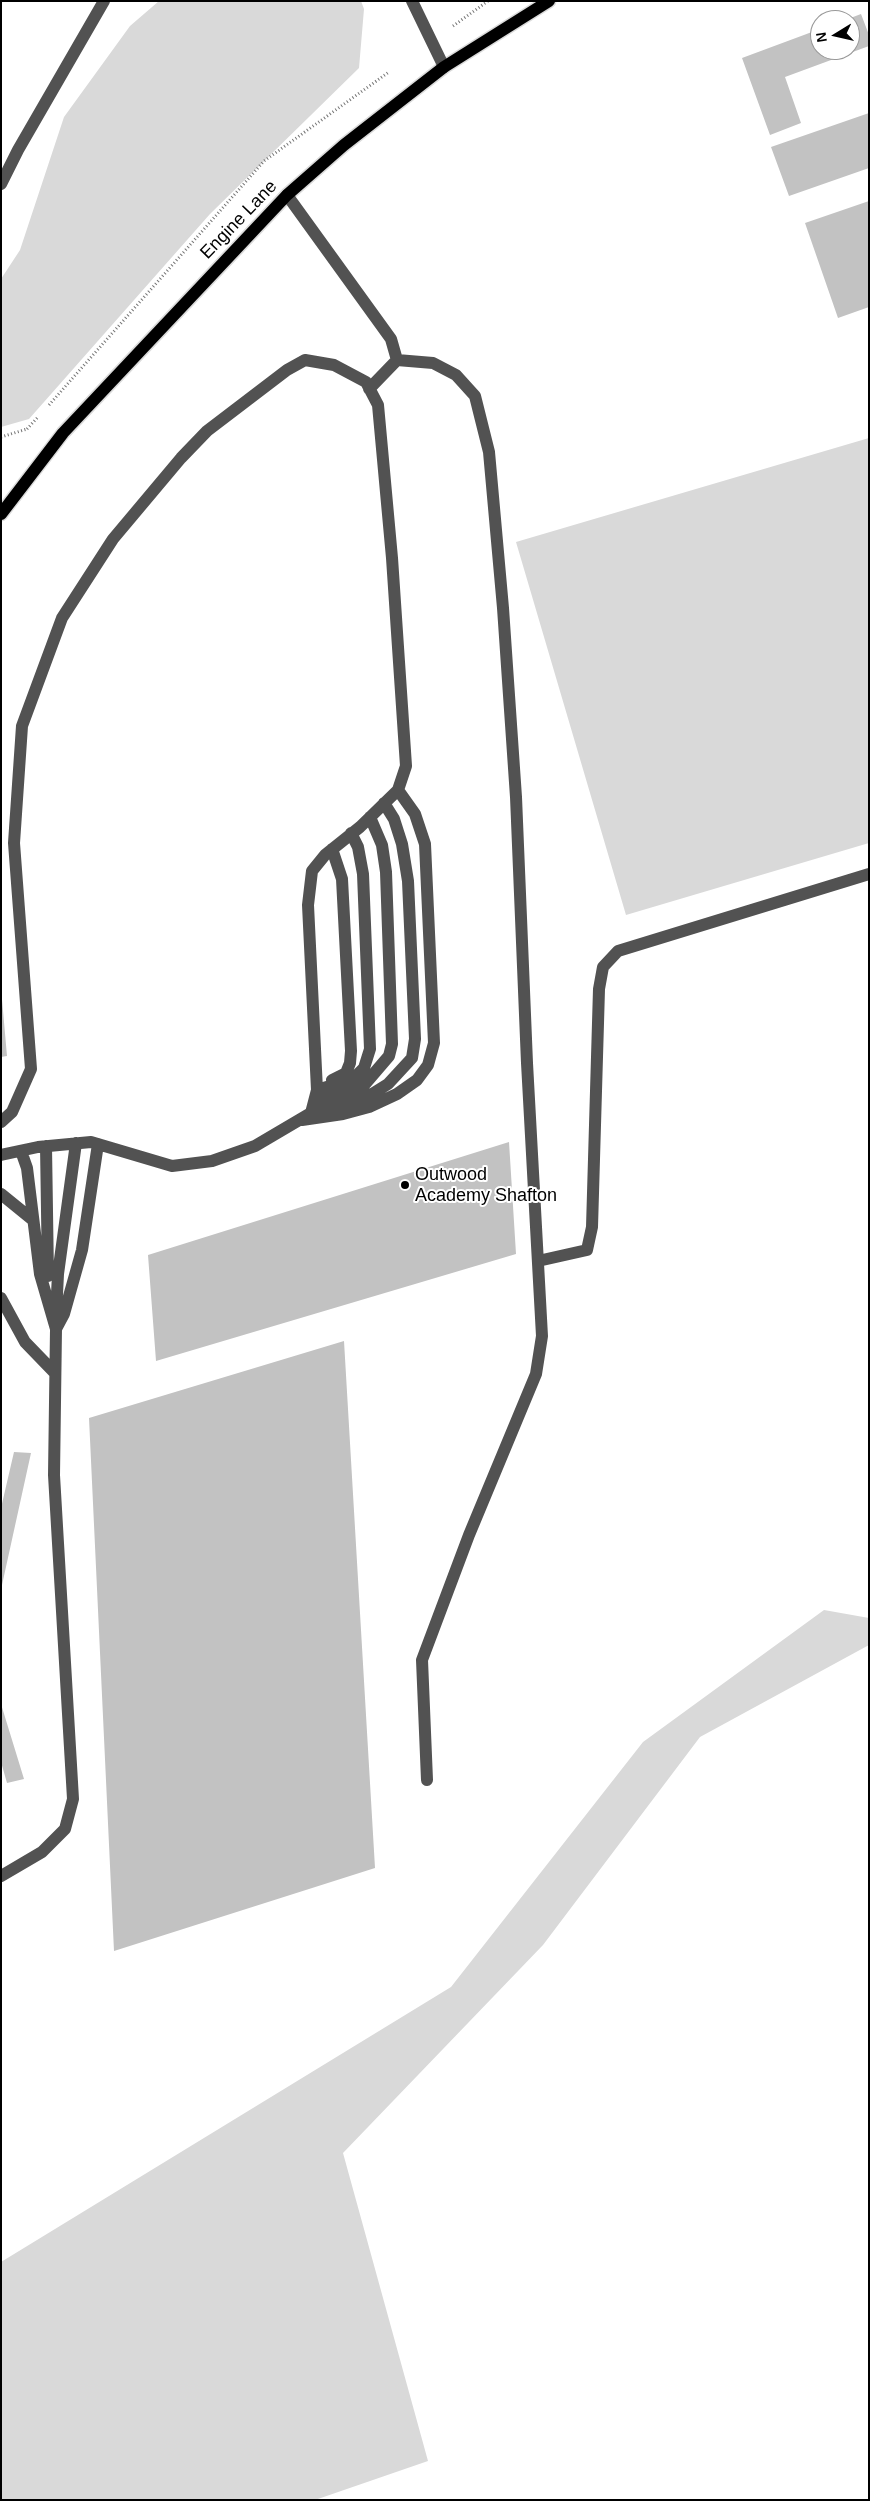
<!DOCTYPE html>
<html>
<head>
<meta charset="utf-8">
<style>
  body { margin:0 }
  #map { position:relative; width:870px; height:2501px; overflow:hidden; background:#fff; font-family:Arial,sans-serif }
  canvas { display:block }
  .frame { position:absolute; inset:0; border:2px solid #000; pointer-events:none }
  .north { position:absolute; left:810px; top:10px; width:50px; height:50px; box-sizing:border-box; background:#fff; border:1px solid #999; border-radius:50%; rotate:261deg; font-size:14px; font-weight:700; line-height:20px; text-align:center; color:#000 }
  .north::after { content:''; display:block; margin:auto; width:18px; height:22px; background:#000; clip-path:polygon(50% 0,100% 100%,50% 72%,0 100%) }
</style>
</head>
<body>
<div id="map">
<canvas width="870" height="2501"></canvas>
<div class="frame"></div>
<div class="north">N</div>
</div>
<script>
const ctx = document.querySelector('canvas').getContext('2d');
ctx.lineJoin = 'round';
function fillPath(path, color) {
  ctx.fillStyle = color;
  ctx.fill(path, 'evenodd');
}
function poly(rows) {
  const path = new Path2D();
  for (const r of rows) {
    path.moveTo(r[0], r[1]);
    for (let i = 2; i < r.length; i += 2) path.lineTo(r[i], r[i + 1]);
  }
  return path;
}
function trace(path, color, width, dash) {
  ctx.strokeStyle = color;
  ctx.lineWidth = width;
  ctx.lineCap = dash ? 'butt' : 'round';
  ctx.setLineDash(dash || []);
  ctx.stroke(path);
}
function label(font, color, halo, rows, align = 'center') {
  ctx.font = font + ' Arial,sans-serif';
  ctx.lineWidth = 4;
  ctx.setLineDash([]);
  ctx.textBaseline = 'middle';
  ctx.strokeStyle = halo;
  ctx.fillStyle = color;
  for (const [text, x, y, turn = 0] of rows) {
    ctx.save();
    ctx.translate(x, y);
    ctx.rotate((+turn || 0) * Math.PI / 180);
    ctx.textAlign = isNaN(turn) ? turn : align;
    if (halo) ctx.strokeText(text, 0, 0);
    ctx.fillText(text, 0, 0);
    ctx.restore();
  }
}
fillPath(poly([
  [159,1,361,1,364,9,359,68,210,214,29,419,1,427,1,279,20,250,64,117,130,26],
  [869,438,869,843,626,915,516,542],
  [824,1610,869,1618,869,1645,700,1737,543,1945,343,2153,428,2461,315,2500,1,2500,1,2262,451,1987,643,1742]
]), '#d9d9d9');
fillPath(poly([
  [861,14,869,35,869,46,785,77,801,123,770,135,742,58,820,29,820,50,850,50,850,20,845,20],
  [869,113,869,168,789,196,771,147],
  [869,201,869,307,838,318,805,223],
  [1,988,7,1056,1,1057],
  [509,1142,516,1254,156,1361,148,1255],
  [344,1341,375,1868,114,1951,89,1418],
  [14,1452,31,1453,2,1585,1,1508],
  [1,1704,24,1779,7,1783,1,1762]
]), '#c2c2c2');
const major = poly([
  [1,514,63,433,287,195,344,145,444,67,549,1]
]);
trace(major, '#dbdbdb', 15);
trace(poly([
  [453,26,488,1],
  [49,405,264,161,389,72],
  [27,429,38,417],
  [1,437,27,429]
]), '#747474', 3, [1, 2.5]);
trace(poly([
  [412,1,444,67],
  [1,184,18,150,104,1],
  [287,195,391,339,397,360,369,389],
  [397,360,433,363,456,375,475,396,489,452,503,608,516,797,527,1063,542,1336,536,1374,469,1535,422,1660,427,1780],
  [332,1080,346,1073,350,1063,351,1051,342,879,332,849],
  [317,1090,353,1079,364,1068,370,1049,363,874,358,847,351,833],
  [315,1099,334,1097,365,1084,389,1056,392,1044,386,872,382,845,370,817],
  [312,1110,350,1102,372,1094,388,1084,412,1058,415,1039,408,881,402,844,394,819,384,803],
  [302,1120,343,1114,369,1107,397,1094,417,1080,428,1065,434,1043,425,844,415,814,398,790],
  [1,1122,12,1112,31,1069,14,843,22,726,62,618,113,539,181,458,207,431,287,370,305,360,334,365,366,382,378,405,392,558,406,766,398,790,360,827,325,855,312,871,308,905,317,1090,311,1113,255,1146,212,1161,172,1166,91,1142,38,1147,1,1155],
  [46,1146,48,1276],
  [1,1194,33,1220],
  [538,1261,587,1250,592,1227,599,989,603,967,618,951,869,874],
  [1,1298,25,1342,54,1372],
  [56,1314,58,1274,76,1143],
  [56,1329,64,1314,82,1250,98,1144],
  [1,1876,42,1852,65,1829,73,1799,54,1475,56,1329,40,1274,27,1168,21,1151]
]), '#525252', 12);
trace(major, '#000', 12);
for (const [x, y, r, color] of [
  [405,1185,5,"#000"]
]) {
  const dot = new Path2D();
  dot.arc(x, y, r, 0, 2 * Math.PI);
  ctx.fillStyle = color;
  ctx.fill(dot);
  trace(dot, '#fff', 2);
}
label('18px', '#000', '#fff', [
  ["Engine Lane",239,220,-46]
]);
label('18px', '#000', '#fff', [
  ["Outwood",415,1175],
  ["Academy Shafton",415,1196]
], 'left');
</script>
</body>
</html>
